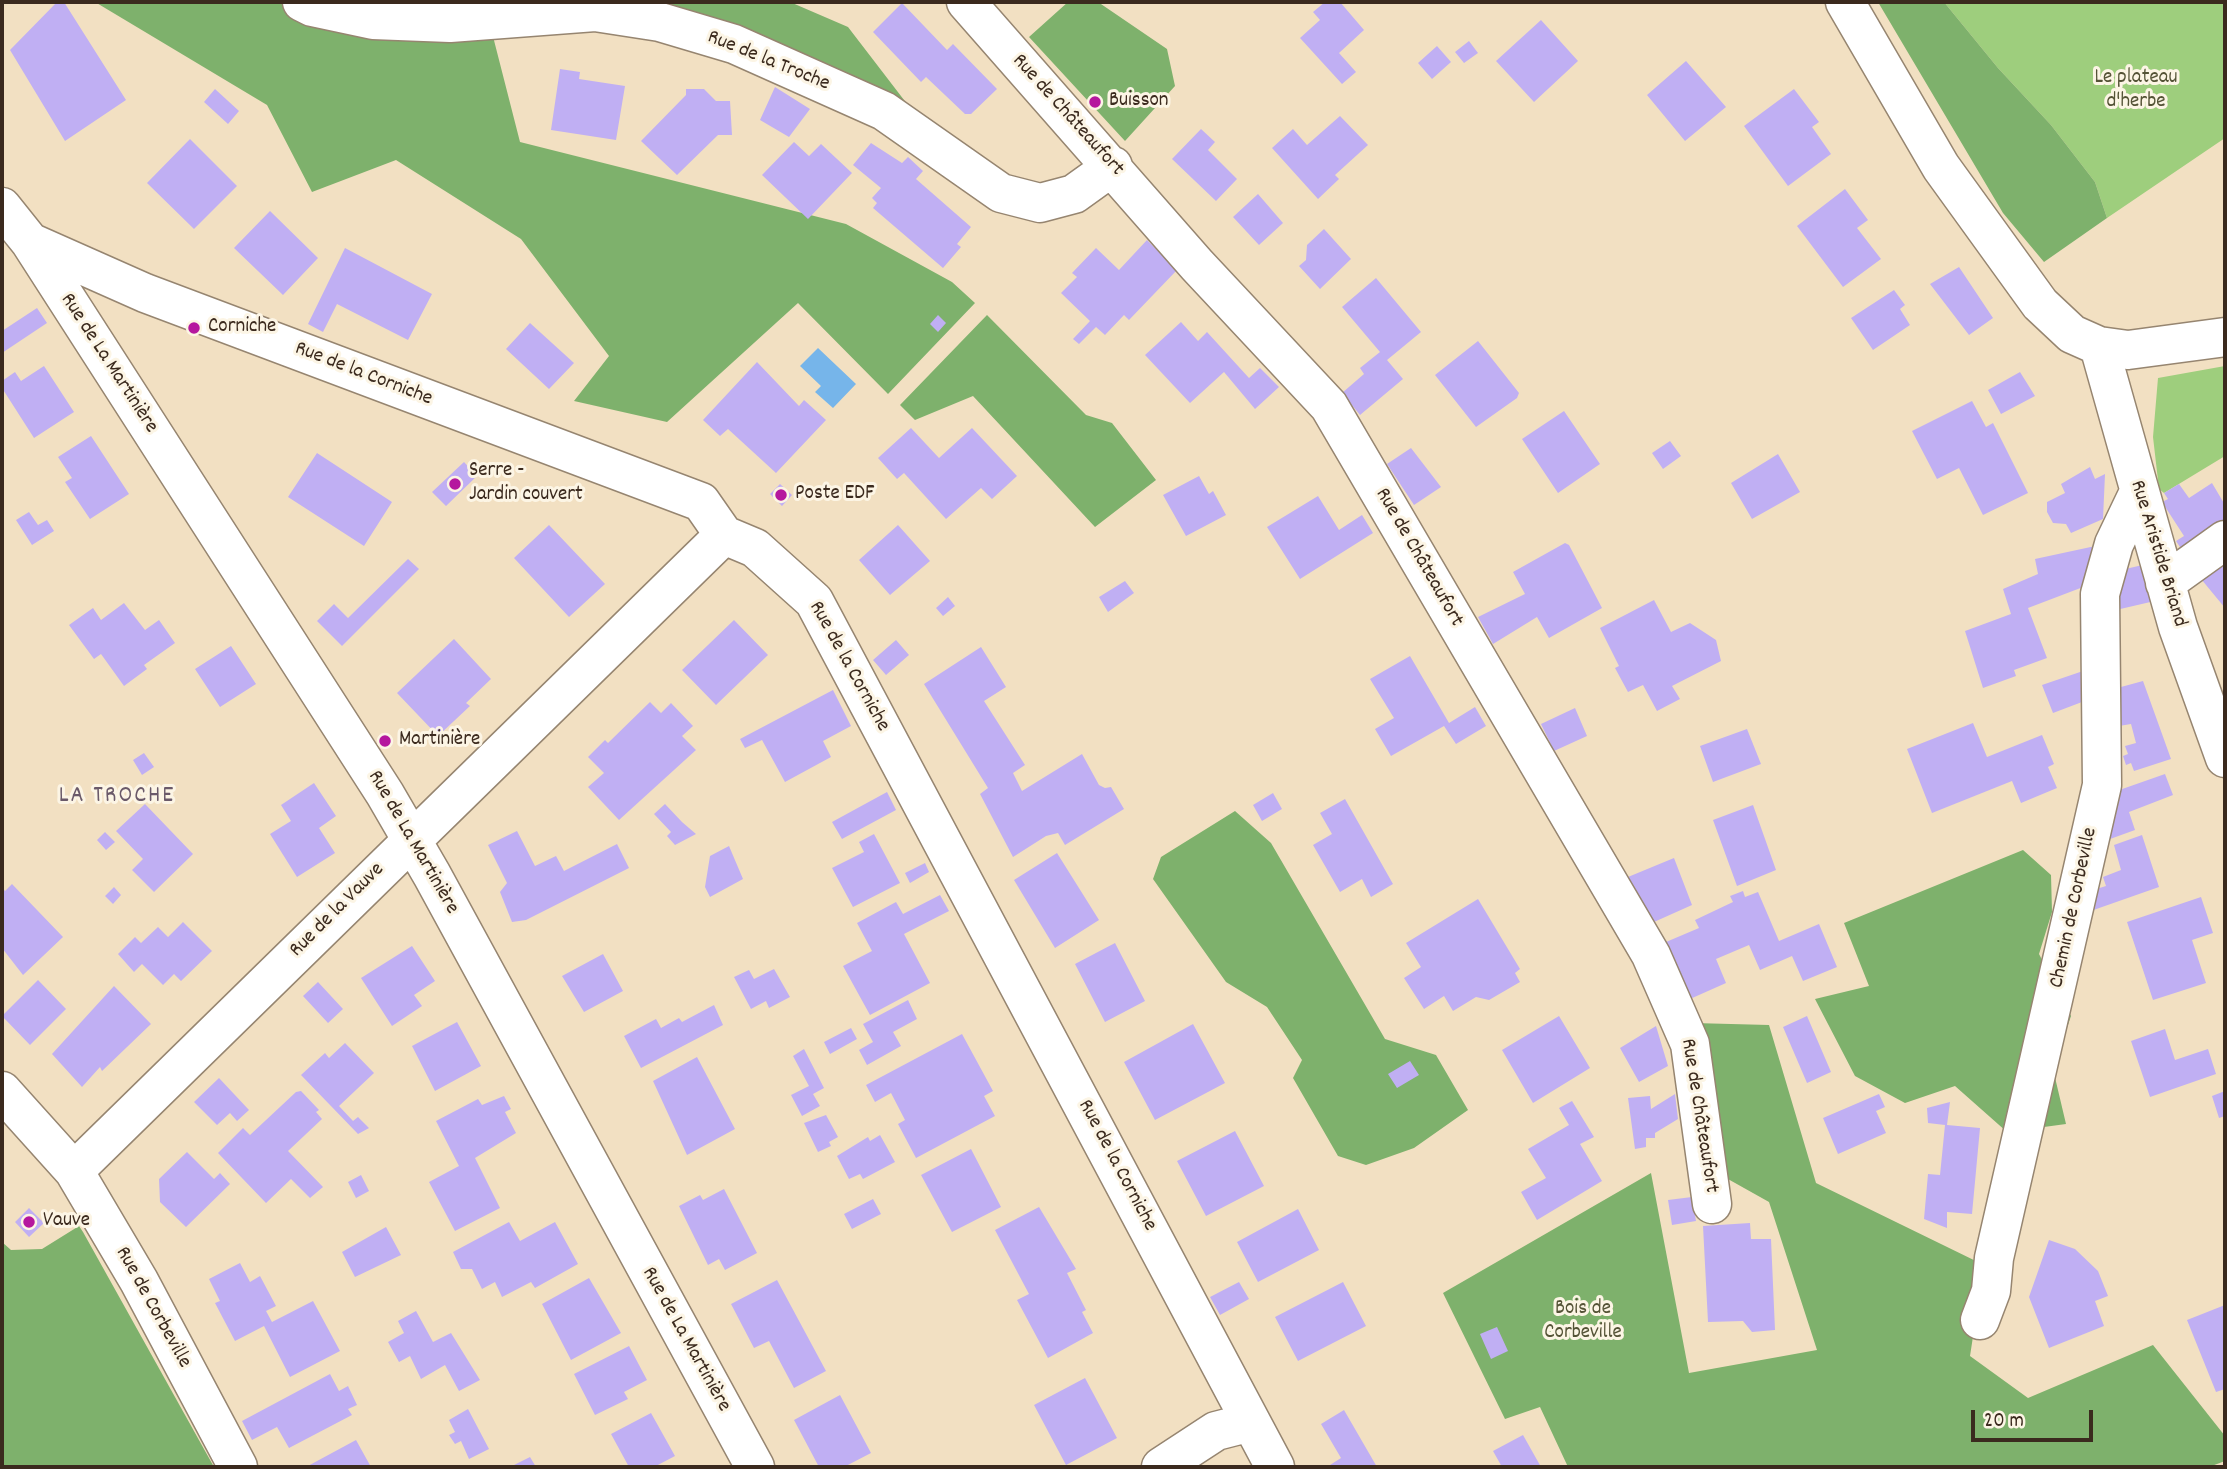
<!DOCTYPE html>
<html>
<head>
<meta charset="utf-8">
<style>
  body { margin:0 }
  #map { position:relative; width:2227px; height:1469px; overflow:hidden; background:#f2e0c2; font-family:Dekko,sans-serif }
  canvas { display:block }
  .frame { position:absolute; inset:0; border:4px solid #3b2a1e; pointer-events:none }
  .scale { position:absolute; left:1971px; top:1410px; width:122px; height:32px; box-sizing:border-box; border:4px solid #3b2a1e; border-top:0; padding-left:9px; font-size:21px; line-height:24px; white-space:nowrap; color:#3b2a1e; -webkit-text-stroke:5px #fcf5e5; paint-order:stroke }
</style>
</head>
<body>
<div id="map">
<canvas width="2227" height="1469"></canvas>
<div class="frame"></div>
<div class="scale">20 m</div>
</div>
<script>
const ctx = document.querySelector('canvas').getContext('2d');
ctx.lineJoin = 'round';
function fillPath(path, color) {
  ctx.fillStyle = color;
  ctx.fill(path, 'evenodd');
}
function poly(rows) {
  const path = new Path2D();
  for (const r of rows) {
    path.moveTo(r[0], r[1]);
    for (let i = 2; i < r.length; i += 2) path.lineTo(r[i], r[i + 1]);
  }
  return path;
}
function trace(path, color, width, dash) {
  ctx.strokeStyle = color;
  ctx.lineWidth = width;
  ctx.lineCap = dash ? 'butt' : 'round';
  ctx.setLineDash(dash || []);
  ctx.stroke(path);
}
function label(font, color, halo, rows, align = 'center') {
  ctx.font = font + ' Dekko,sans-serif';
  ctx.lineWidth = 6;
  ctx.setLineDash([]);
  ctx.textBaseline = 'middle';
  ctx.strokeStyle = halo;
  ctx.fillStyle = color;
  for (const [text, x, y, turn = 0] of rows) {
    ctx.save();
    ctx.translate(x, y);
    ctx.rotate((+turn || 0) * Math.PI / 180);
    ctx.textAlign = isNaN(turn) ? turn : align;
    if (halo) ctx.strokeText(text, 0, 0);
    ctx.fillText(text, 0, 0);
    ctx.restore();
  }
}
fillPath(poly([
  [1944,2,2225,2,2225,138,2107,218,2095,182,2051,125,1998,68],
  [2225,366,2225,456,2164,493,2159,489,2153,437,2158,378]
]), '#9ece7d');
fillPath(poly([
  [95,2,790,2,848,27,914,113,737,36,487,13,520,142,846,224,952,282,975,303,888,394,798,303,667,422,574,401,609,356,521,239,396,160,312,192,267,105],
  [1068,2,1098,2,1167,49,1175,86,1125,141,1029,37],
  [1878,2,1944,2,1998,68,2051,125,2095,182,2107,218,2044,262,2003,213],
  [987,315,1086,415,1112,423,1156,480,1095,527,973,396,915,420,900,405],
  [1235,811,1271,843,1385,1039,1436,1055,1468,1110,1414,1148,1366,1165,1338,1156,1293,1078,1302,1060,1267,1007,1226,982,1153,879,1161,857],
  [2023,850,2051,875,2052,912,2039,954,2071,1016,2053,1069,2066,1124,2007,1132,1955,1086,1905,1103,1855,1076,1815,999,1869,986,1844,923],
  [1693,1023,1769,1025,1816,1183,1984,1265,1970,1356,2028,1398,2153,1345,2225,1436,2225,1461,2209,1467,1568,1467,1540,1407,1505,1419,1443,1293,1651,1173,1689,1373,1817,1350,1769,1202,1719,1174],
  [79,1226,83,1232,214,1467,2,1467,2,1242,11,1250,42,1249]
]), '#7eb16c');
fillPath(poly([
  [818,348,856,384,833,408,815,392,821,386,800,366]
]), '#76b5ea');
fillPath(poly([
  [57,2,64,2,126,100,65,141,10,50],
  [1325,2,1340,2,1364,30,1339,53,1356,72,1342,84,1300,38,1320,20,1313,12],
  [902,3,947,50,953,44,997,89,971,114,965,114,926,77,921,82,873,32],
  [1541,20,1578,61,1534,102,1496,61],
  [1469,41,1478,53,1464,63,1455,52],
  [1437,46,1451,62,1432,79,1418,63],
  [1686,61,1726,107,1685,141,1647,95],
  [560,69,580,72,579,79,625,86,616,140,551,130],
  [775,87,810,109,789,137,760,120],
  [215,89,239,111,228,124,204,102],
  [686,89,704,89,716,101,730,101,732,135,718,135,677,175,641,141,686,95],
  [1794,89,1819,122,1812,127,1831,154,1788,186,1744,126],
  [1340,116,1368,145,1335,175,1339,179,1318,199,1272,148,1293,129,1307,145],
  [1201,129,1215,142,1208,150,1237,179,1216,201,1172,159],
  [190,139,237,186,194,229,147,183],
  [794,142,809,156,821,144,852,173,808,219,762,175],
  [871,143,902,163,908,157,923,171,916,179,971,227,957,244,961,247,943,268,873,208,877,203,872,198,881,188,853,165],
  [1845,189,1868,220,1857,228,1881,259,1843,287,1797,226],
  [1258,194,1283,223,1259,245,1233,217],
  [270,211,318,258,283,295,234,248],
  [1324,229,1351,259,1320,289,1299,266,1306,260,1307,245],
  [1147,240,1177,270,1129,320,1124,315,1105,335,1096,327,1079,344,1073,339,1090,321,1061,293,1077,277,1072,273,1096,248,1119,270],
  [345,248,432,294,408,340,337,304,323,332,308,324],
  [1959,267,1993,318,1969,335,1930,284],
  [1376,278,1421,332,1387,360,1403,379,1360,415,1342,393,1364,374,1360,368,1380,352,1342,307],
  [1894,290,1905,305,1900,309,1910,325,1873,350,1851,318],
  [37,308,47,323,2,353,2,331],
  [938,315,946,323,938,332,930,324],
  [1181,322,1198,341,1207,332,1249,378,1260,368,1279,387,1255,409,1224,372,1190,403,1145,355],
  [530,323,574,363,549,389,506,349],
  [1478,341,1519,393,1517,398,1476,427,1435,375],
  [757,362,799,406,804,400,826,420,776,473,728,429,720,436,703,420],
  [44,366,74,412,34,438,2,388,2,381,15,372,21,381],
  [2020,372,2035,396,2001,414,1988,390],
  [1972,401,1986,427,1993,423,2028,493,1983,515,1959,468,1937,479,1912,431],
  [1564,411,1600,464,1558,493,1522,439],
  [911,428,939,458,972,428,1017,476,992,499,981,488,946,519,904,473,897,479,878,458],
  [91,436,129,494,90,519,65,482,72,478,58,457],
  [1670,441,1681,456,1663,469,1652,453],
  [1411,448,1441,487,1414,505,1387,464],
  [317,453,392,502,364,546,288,497],
  [1778,454,1800,492,1752,519,1731,483],
  [464,462,477,476,446,506,432,492],
  [2090,467,2095,479,2105,474,2103,519,2071,533,2066,524,2053,523,2047,512,2047,502,2065,493,2061,484],
  [1199,476,1209,494,1213,491,1226,515,1186,536,1163,495],
  [2212,483,2225,505,2225,534,2188,559,2176,541,2184,536,2162,502,2168,499,2164,493,2179,484,2189,498],
  [780,484,792,495,782,506,770,494],
  [1318,496,1339,530,1362,515,1373,533,1300,579,1267,527],
  [29,512,38,525,47,520,54,531,32,545,16,520],
  [549,525,605,584,569,617,514,558],
  [898,525,930,561,890,595,859,560],
  [1565,543,1569,545,1602,608,1549,638,1537,617,1493,644,1478,617,1525,594,1513,572],
  [2100,545,2091,584,2028,608,2047,658,2014,670,2016,676,1983,688,1965,631,2011,614,2003,589,2038,574,2035,559],
  [2225,545,2225,608,2192,568],
  [408,559,419,569,342,646,317,621,334,604,348,618],
  [2147,564,2159,600,2116,610,2121,570],
  [1125,581,1134,593,1108,612,1099,597],
  [948,597,955,606,943,616,936,608],
  [1654,600,1671,632,1690,623,1716,640,1721,661,1672,686,1680,699,1657,711,1643,685,1628,692,1615,668,1619,666,1600,628],
  [124,603,145,630,159,620,175,643,144,665,147,669,124,686,101,654,94,659,69,625,93,608,101,620],
  [734,620,768,655,716,705,682,670],
  [454,639,491,679,466,703,470,706,438,736,397,693],
  [896,640,909,655,886,675,873,660],
  [231,646,256,684,220,707,195,669],
  [981,647,1006,687,984,701,1025,765,1013,773,1022,791,1082,754,1099,785,1105,788,1111,787,1124,809,1065,845,1058,833,1046,836,1013,857,980,794,988,788,924,684],
  [1410,656,1449,723,1475,707,1486,726,1456,744,1444,726,1391,756,1375,729,1394,718,1370,679],
  [2083,671,2082,702,2053,713,2042,685],
  [2143,681,2171,759,2134,771,2131,763,2126,765,2123,756,2128,754,2125,746,2136,743,2131,724,2119,726,2121,687],
  [833,690,851,726,823,741,831,757,785,782,762,740,745,748,740,739],
  [650,702,661,713,671,703,693,726,682,736,696,750,619,820,588,787,604,773,588,757,605,740,608,743],
  [1575,708,1587,736,1554,751,1541,724],
  [1973,723,1987,757,2042,735,2054,764,2048,767,2057,788,2021,803,2012,781,1932,813,1907,749],
  [1747,729,1761,764,1713,782,1700,746],
  [144,753,154,767,142,775,133,760],
  [2165,774,2173,795,2129,812,2135,830,2099,843,2108,794],
  [314,783,336,816,319,828,335,853,297,877,270,834,291,821,281,805],
  [887,792,896,810,842,839,832,822],
  [1273,793,1282,809,1262,821,1253,805],
  [1345,799,1393,884,1371,897,1362,879,1340,892,1313,845,1332,834,1320,813],
  [145,804,193,854,154,892,132,870,143,859,116,831],
  [665,804,682,822,696,834,675,845,667,836,671,832,654,814],
  [1753,805,1776,870,1737,886,1713,820],
  [517,831,535,866,556,856,564,871,617,844,629,868,526,920,512,922,500,892,507,883,488,845],
  [105,832,115,842,106,850,97,840],
  [874,834,900,883,853,907,832,868,864,852,859,842],
  [2142,835,2159,887,2085,913,2090,891,2106,886,2103,877,2121,870,2114,845],
  [729,846,743,879,710,897,705,887,710,856],
  [1057,853,1099,920,1055,948,1014,880],
  [1674,858,1692,905,1654,922,1628,877],
  [925,863,929,872,910,883,905,873],
  [12,884,63,937,23,975,2,948,2,887,5,891],
  [114,887,121,895,113,904,105,896],
  [1743,891,1745,897,1758,892,1779,941,1819,924,1837,967,1803,981,1792,956,1760,970,1749,945,1716,959,1726,983,1690,999,1666,942,1699,928,1695,920,1733,902,1730,896],
  [940,895,949,911,904,934,930,983,870,1015,843,966,872,951,857,923,896,902,903,914],
  [2201,897,2213,933,2192,940,2206,983,2153,1000,2127,922],
  [1478,899,1520,969,1515,973,1520,982,1489,1000,1476,997,1453,1011,1444,996,1424,1009,1404,978,1421,967,1406,943],
  [183,922,212,951,181,981,174,974,163,985,142,964,134,972,118,954,135,937,141,943,158,927,168,937],
  [1115,943,1145,1001,1105,1022,1075,964],
  [412,946,435,981,414,995,422,1006,392,1026,361,978],
  [603,954,623,991,584,1012,562,976],
  [774,969,790,997,769,1008,766,1001,751,1009,734,977,749,970,754,979],
  [38,980,66,1009,30,1045,2,1016],
  [318,982,343,1009,328,1023,303,996],
  [114,986,151,1024,102,1071,100,1067,82,1087,52,1054],
  [908,1000,917,1019,893,1032,901,1046,867,1065,859,1050,873,1042,863,1024],
  [714,1005,723,1025,641,1068,624,1036,656,1019,661,1028,679,1018,682,1022],
  [1559,1016,1590,1068,1533,1103,1502,1050],
  [1807,1016,1831,1072,1807,1083,1783,1027],
  [457,1022,481,1066,435,1091,412,1046],
  [1193,1024,1225,1083,1155,1120,1124,1062],
  [1656,1026,1668,1066,1639,1082,1620,1048],
  [851,1028,857,1039,830,1054,824,1042],
  [2165,1029,2175,1060,2208,1049,2216,1074,2150,1097,2131,1041],
  [962,1034,993,1091,984,1096,995,1116,916,1158,898,1124,905,1120,891,1093,875,1102,866,1085],
  [345,1043,374,1073,339,1106,353,1121,358,1117,369,1128,358,1134,301,1075,325,1053,329,1058],
  [804,1049,824,1088,813,1094,820,1106,802,1116,791,1095,809,1086,793,1056],
  [697,1057,735,1129,687,1155,653,1081],
  [1410,1061,1419,1075,1397,1088,1388,1074],
  [219,1078,249,1110,237,1121,230,1113,217,1125,194,1102],
  [301,1091,319,1110,316,1112,322,1119,288,1151,323,1187,310,1198,291,1179,266,1203,218,1153,243,1128,250,1135,296,1092],
  [2225,1091,2225,1116,2219,1118,2212,1096],
  [1675,1094,1678,1119,1655,1133,1655,1138,1646,1138,1646,1147,1635,1149,1628,1098,1650,1096,1651,1109],
  [1879,1094,1885,1107,1876,1111,1886,1133,1838,1154,1823,1118],
  [504,1096,511,1109,505,1112,516,1133,475,1158,500,1208,455,1231,429,1182,459,1166,436,1121,478,1099,482,1105],
  [1572,1101,1594,1137,1580,1144,1602,1181,1537,1220,1521,1192,1546,1178,1528,1149,1569,1125,1559,1108],
  [1950,1102,1947,1125,1980,1128,1972,1214,1947,1212,1947,1228,1924,1219,1928,1174,1940,1175,1945,1125,1928,1123,1927,1108],
  [826,1115,838,1137,829,1142,831,1146,818,1152,804,1123],
  [1235,1131,1264,1186,1206,1216,1177,1161],
  [880,1135,895,1162,863,1179,860,1174,849,1179,837,1156,868,1137,870,1141],
  [971,1149,1001,1207,952,1232,921,1175],
  [187,1152,214,1179,220,1173,230,1184,186,1227,160,1202,159,1179],
  [361,1175,369,1191,356,1198,348,1182],
  [724,1189,757,1253,725,1270,719,1259,708,1265,679,1206,700,1195,703,1200],
  [1692,1197,1696,1221,1672,1225,1668,1200],
  [873,1199,881,1214,852,1229,844,1214],
  [1039,1207,1076,1269,1067,1273,1086,1310,1082,1312,1093,1333,1048,1358,1017,1300,1029,1294,995,1230],
  [29,1208,44,1223,29,1237,15,1222],
  [1298,1209,1319,1250,1258,1282,1237,1242],
  [509,1222,520,1241,555,1222,578,1264,535,1288,531,1282,502,1297,495,1282,482,1289,472,1269,461,1269,453,1252],
  [1750,1223,1751,1239,1771,1239,1775,1330,1752,1332,1743,1321,1708,1322,1703,1226],
  [386,1227,401,1255,355,1277,342,1252],
  [2049,1240,2075,1249,2098,1271,2108,1296,2095,1301,2104,1326,2049,1348,2029,1297],
  [240,1263,250,1282,260,1276,276,1306,266,1311,272,1322,313,1301,340,1351,290,1377,264,1326,235,1341,215,1303,220,1301,209,1279],
  [589,1278,621,1333,571,1360,542,1304],
  [777,1280,826,1371,794,1388,769,1341,754,1348,731,1304],
  [1239,1282,1249,1299,1220,1315,1210,1297],
  [1343,1282,1366,1326,1298,1361,1275,1317],
  [2225,1305,2225,1389,2216,1392,2187,1320],
  [416,1311,433,1342,451,1333,480,1380,459,1391,445,1365,421,1379,410,1356,399,1362,388,1342,404,1333,398,1321],
  [1497,1327,1508,1351,1491,1359,1480,1334],
  [629,1346,647,1380,624,1392,628,1399,595,1415,574,1374],
  [330,1374,339,1391,348,1386,357,1405,348,1409,352,1415,289,1448,277,1427,252,1440,242,1421],
  [1085,1378,1117,1438,1066,1465,1034,1405],
  [840,1395,871,1453,844,1467,819,1467,794,1420],
  [468,1409,489,1449,469,1459,461,1441,455,1444,449,1435,455,1432,449,1420],
  [1344,1410,1377,1467,1332,1467,1330,1465,1341,1458,1321,1424],
  [651,1413,675,1456,654,1467,629,1467,611,1434],
  [1523,1435,1541,1467,1502,1467,1493,1451],
  [356,1440,371,1467,306,1467],
  [530,1457,536,1467,510,1467]
]), '#c0aff3');
const minor = poly([
  [302,2,312,7,373,20,450,23,595,12,660,22,734,44,884,111,1001,193,1040,203,1074,194,1113,166],
  [966,2,1197,265,1329,406,1651,955,1690,1044,1712,1204],
  [1845,2,1941,167,2040,304,2072,334,2099,346,2128,350,2225,337],
  [2,207,30,242,385,794,432,875,755,1467],
  [30,242,145,293,701,502,724,535,755,548,814,601,1275,1467],
  [2099,346,2178,627,2225,758],
  [2165,583,2225,540],
  [2,1091,74,1171,139,1281,238,1467],
  [74,1171,724,535],
  [1980,1320,1991,1291,1994,1258,2102,785,2100,594,2114,544,2138,494],
  [1161,1467,1216,1431,1251,1422]
]);
trace(minor, '#968570', 41);
trace(minor, '#fff', 38);
for (const [x, y, r, color] of [
  [1095,102,7,"#b5179e"],
  [194,328,7,"#b5179e"],
  [455,484,7,"#b5179e"],
  [781,495,7,"#b5179e"],
  [385,741,7,"#b5179e"],
  [29,1222,7,"#b5179e"]
]) {
  const dot = new Path2D();
  dot.arc(x, y, r, 0, 2 * Math.PI);
  ctx.fillStyle = color;
  ctx.fill(dot);
  trace(dot, '#fcf5e5', 2.5);
}
label('21px', '#3b2a1e', '#fcf5e5', [
  ["Rue de la Troche",768,62,22],
  ["Rue de Châteaufort",1067,116,48],
  ["Rue de La Martinière",108,364,57],
  ["Rue de la Corniche",363,375,21],
  ["Rue Aristide Briand",2157,554,73],
  ["Rue de Châteaufort",1418,558,60],
  ["Rue de la Corniche",848,667,61],
  ["Rue de La Martinière",412,843,60],
  ["Chemin de Corbeville",2075,908,-78],
  ["Rue de la Vauve",338,911,-45],
  ["Rue de Châteaufort",1698,1116,81],
  ["Rue de la Corniche",1116,1166,62],
  ["Rue de Corbeville",152,1308,61],
  ["Rue de La Martinière",685,1340,61]
]);
label('21px', '#545336', '#fcf5e5', [
  ["Le plateau",2136,79],
  ["d'herbe",2136,103],
  ["Bois de",1583,1310],
  ["Corbeville",1583,1334]
]);
label('21px', '#3b2a1e', '#fcf5e5', [
  ["Buisson",1109,102],
  ["Corniche",208,328],
  ["Serre -",469,472],
  ["Jardin couvert",469,496],
  ["Poste EDF",795,495],
  ["Martinière",399,741],
  ["Vauve",43,1222]
], 'left');
ctx.letterSpacing = '2px';
label('24px', '#6a5969', '#fcf5e5', [
  ["LA TROCHE",117,798]
]);
ctx.letterSpacing = '0px';
</script>
</body>
</html>
